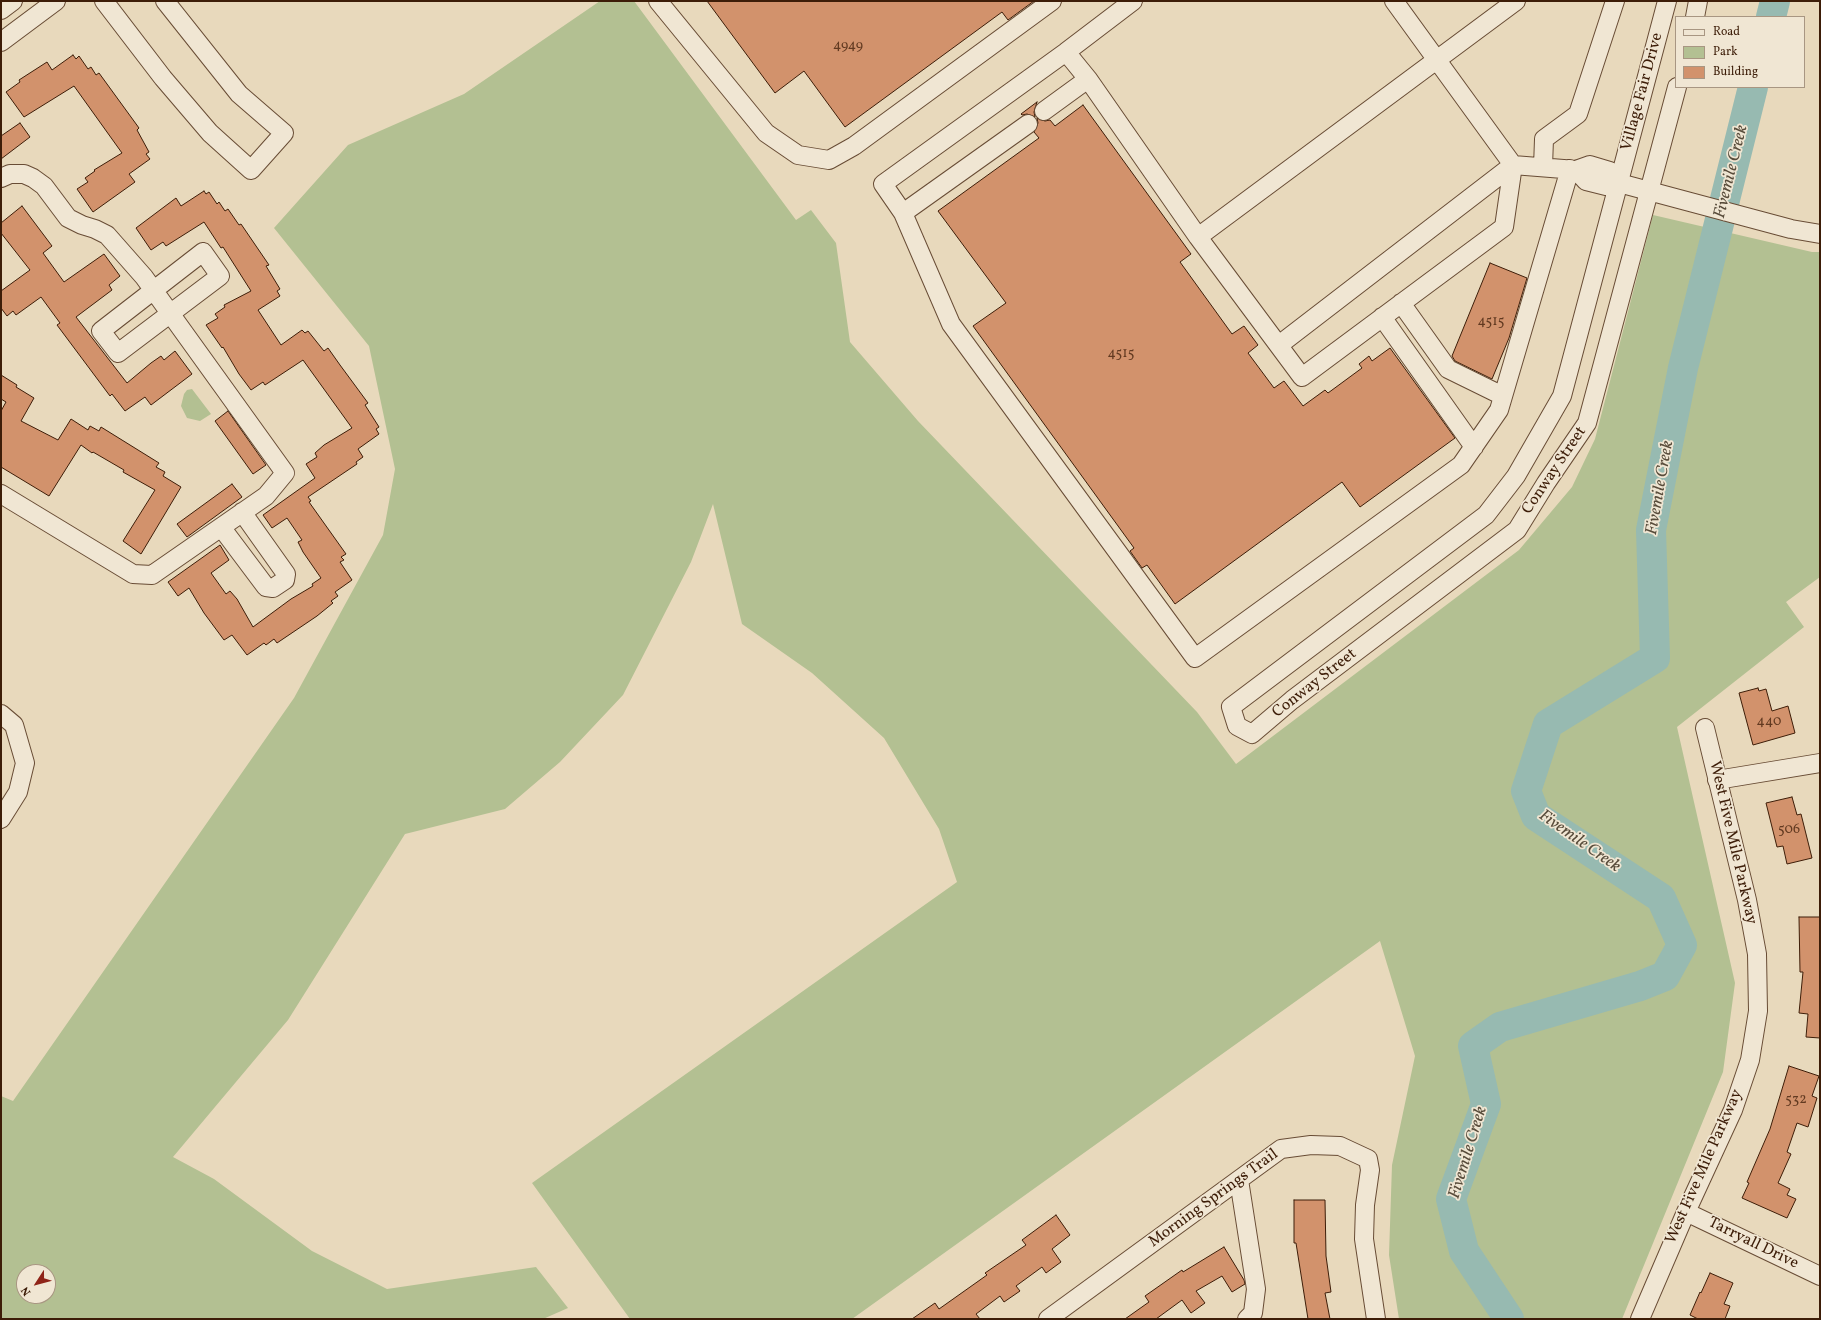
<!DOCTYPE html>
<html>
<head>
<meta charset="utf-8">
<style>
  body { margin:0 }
  #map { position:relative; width:1821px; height:1320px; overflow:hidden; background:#e8d9bc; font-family:Vollkorn,serif }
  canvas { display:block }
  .frame { position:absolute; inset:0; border:2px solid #3d1d08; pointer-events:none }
  .legend { position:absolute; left:1675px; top:16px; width:130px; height:72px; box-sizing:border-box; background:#f0e6d3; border:1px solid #a89682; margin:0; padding:5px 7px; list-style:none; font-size:12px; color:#3d1d08 }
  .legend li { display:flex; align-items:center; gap:8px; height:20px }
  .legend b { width:20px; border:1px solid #a89682 }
  .north { position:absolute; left:16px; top:1264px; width:40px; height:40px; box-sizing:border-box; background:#f0e6d3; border:1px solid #a89682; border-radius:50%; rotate:234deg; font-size:11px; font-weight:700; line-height:16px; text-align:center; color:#3d1d08 }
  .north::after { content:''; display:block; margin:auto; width:14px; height:18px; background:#8f2418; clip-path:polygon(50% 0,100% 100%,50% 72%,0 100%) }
</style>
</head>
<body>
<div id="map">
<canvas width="1821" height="1320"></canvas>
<div class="frame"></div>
<ul class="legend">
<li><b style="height:5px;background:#f0e6d3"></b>Road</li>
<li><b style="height:11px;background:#b3c092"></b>Park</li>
<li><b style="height:11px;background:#d2926c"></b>Building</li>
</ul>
<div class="north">N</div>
</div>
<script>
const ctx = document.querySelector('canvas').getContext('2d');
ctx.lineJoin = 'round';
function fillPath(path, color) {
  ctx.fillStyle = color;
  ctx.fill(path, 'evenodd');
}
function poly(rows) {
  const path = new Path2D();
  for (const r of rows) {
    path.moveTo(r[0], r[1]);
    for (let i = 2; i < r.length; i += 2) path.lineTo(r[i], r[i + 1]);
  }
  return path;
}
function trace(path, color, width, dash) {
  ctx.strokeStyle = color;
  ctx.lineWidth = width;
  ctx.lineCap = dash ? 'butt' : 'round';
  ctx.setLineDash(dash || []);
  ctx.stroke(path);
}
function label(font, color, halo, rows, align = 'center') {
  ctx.font = font + ' Vollkorn,serif';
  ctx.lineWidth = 3.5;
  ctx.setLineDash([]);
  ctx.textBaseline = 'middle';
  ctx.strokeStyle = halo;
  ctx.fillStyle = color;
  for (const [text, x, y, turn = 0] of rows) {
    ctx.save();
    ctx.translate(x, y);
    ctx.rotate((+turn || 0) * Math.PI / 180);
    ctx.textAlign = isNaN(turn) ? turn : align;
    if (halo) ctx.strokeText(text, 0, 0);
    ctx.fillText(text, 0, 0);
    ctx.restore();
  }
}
fillPath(poly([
  [600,1,634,1,796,220,811,210,836,243,850,342,918,421,1197,712,1236,764,1519,550,1572,487,1595,439,1653,215,1812,252,1820,252,1820,577,1786,602,1804,627,1677,727,1735,983,1723,1072,1622,1319,1399,1319,1389,1255,1392,1165,1415,1056,1380,941,852,1319,630,1319,532,1183,957,882,939,829,884,738,812,673,742,624,713,504,691,562,623,695,560,762,505,809,405,834,288,1020,173,1157,214,1179,312,1251,387,1289,536,1267,568,1308,543,1319,1,1319,1,1096,13,1101,294,698,383,535,395,469,369,346,274,228,348,145,464,94],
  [24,1272,48,1272,48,1296,24,1296],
  [192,389,211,414,200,421,187,418,181,406,184,394,187,390]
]), '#b3c092');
trace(poly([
  [1771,17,1775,1],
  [1509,1319,1464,1251,1451,1199,1486,1104,1473,1046,1500,1027,1640,986,1665,976,1682,945,1661,898,1536,816,1526,791,1548,724,1655,658,1651,530,1683,368,1753,87]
]), '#97bab1', 30);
const building = poly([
  [707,1,1034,1,1008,20,1002,12,845,127,804,71,775,93,707,1],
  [73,55,76,59,79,56,88,69,91,67,96,75,99,73,139,128,137,130,149,152,146,154,150,159,129,174,135,182,93,212,77,189,88,182,85,178,95,171,94,170,122,153,74,86,24,117,6,92,20,82,19,80,47,62,52,70,73,55],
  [1037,102,1034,112,1035,117,1027,114,1022,115,1021,114,1037,102],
  [1083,105,1191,254,1180,262,1232,334,1244,326,1258,345,1248,353,1274,388,1284,381,1303,406,1325,390,1328,393,1362,368,1359,364,1369,356,1372,361,1390,348,1455,438,1360,507,1342,482,1175,604,1147,565,1142,568,1130,551,1134,548,973,326,1006,303,938,211,1039,138,1034,132,1038,123,1037,118,1045,121,1050,120,1055,126,1083,105],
  [20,123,30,137,1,159,1,136,20,123],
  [204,191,206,194,209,192,217,204,219,202,225,211,228,209,239,225,241,224,269,265,266,266,280,289,277,291,280,296,258,310,281,345,302,330,305,333,308,331,324,351,328,348,340,365,368,403,365,405,379,427,376,429,379,434,358,449,363,457,356,462,357,464,308,497,311,501,309,502,346,554,341,557,344,560,340,562,352,580,335,592,338,596,331,601,333,603,317,616,277,643,274,639,266,645,264,643,247,655,232,635,224,640,204,613,189,588,178,596,168,582,220,545,229,560,211,573,226,594,230,591,237,599,253,627,291,599,313,586,312,584,321,578,303,552,298,542,302,540,287,518,272,528,263,515,315,478,306,464,317,457,315,453,324,445,352,428,303,360,265,385,263,382,251,390,239,374,223,347,222,348,206,325,218,318,215,314,225,307,224,305,251,291,223,247,221,248,204,222,166,246,163,242,151,250,136,228,176,198,181,206,204,191],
  [22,206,52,246,43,253,64,282,104,254,120,276,109,285,112,290,76,317,127,383,151,363,161,356,164,360,175,351,192,374,151,405,145,397,125,411,112,394,110,396,57,325,60,323,41,297,16,315,13,311,7,316,1,308,1,291,30,270,1,233,1,223,22,206],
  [1490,263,1527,278,1509,338,1492,379,1455,361,1452,356,1490,263],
  [1,375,17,385,16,387,34,398,21,421,58,440,71,419,88,430,90,426,99,431,101,427,159,463,156,467,165,472,163,476,181,487,141,554,123,541,155,490,123,472,124,470,93,452,92,453,81,445,49,496,1,467,1,411,6,402,1,399,1,375],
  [228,411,266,465,253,474,215,421,228,411],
  [232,484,242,497,187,537,177,524,232,484],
  [1758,688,1759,691,1766,689,1772,711,1788,706,1795,733,1753,745,1739,693,1758,688],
  [1792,797,1797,815,1801,814,1812,858,1787,864,1783,846,1777,847,1766,803,1792,797],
  [1799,917,1820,917,1820,1038,1806,1037,1808,1014,1799,1013,1803,972,1800,972,1799,917],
  [1789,1066,1819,1076,1812,1096,1817,1098,1808,1127,1797,1123,1787,1152,1791,1154,1778,1183,1790,1189,1787,1195,1796,1199,1787,1218,1742,1198,1749,1183,1747,1182,1770,1129,1789,1066],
  [1294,1200,1325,1200,1326,1256,1331,1292,1325,1293,1330,1319,1308,1319,1296,1243,1294,1243,1294,1200],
  [1056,1215,1070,1235,1052,1249,1061,1262,1046,1273,1042,1267,1016,1286,1020,1291,1004,1302,1000,1296,976,1314,980,1319,912,1319,935,1303,939,1309,987,1275,985,1273,1026,1245,1022,1240,1056,1215],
  [1224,1247,1244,1280,1245,1284,1232,1292,1222,1276,1196,1291,1205,1303,1191,1313,1182,1300,1156,1319,1125,1319,1149,1302,1145,1296,1182,1270,1183,1272,1224,1247],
  [1710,1273,1733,1283,1724,1304,1730,1306,1725,1319,1698,1319,1690,1315,1700,1292,1701,1293,1710,1273]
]);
fillPath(building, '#d2926c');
trace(building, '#3d1d08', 1);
const minor = poly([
  [104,1,163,78,210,133,251,170,284,133,239,94,165,1],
  [658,1,766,133,798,155,829,160,854,146,1052,1],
  [1133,1,1066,52,883,184,903,213,951,324,1195,658,1461,465,1499,410,1570,169],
  [1394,1,1513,165,1576,170,1590,165,1610,171,1619,183],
  [1667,1,1562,396,1516,476,1486,515,1231,707,1237,726,1252,734,1292,700,1517,530,1546,483,1587,423,1677,87],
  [1,10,13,1],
  [1695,17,1698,1],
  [1,42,56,1],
  [1066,52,1088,79,1198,237,1302,377,1504,227,1513,165],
  [1044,111,1088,79],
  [1543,167,1544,139,1578,114,1615,1],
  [1576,170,1586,181,1606,186,1619,183,1791,229,1820,234],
  [1,178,10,174,24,174,33,178,44,186,68,218,82,225,95,229,107,235,144,277,285,473,266,496,152,575,133,574,1,494],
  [903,213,1028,124],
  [1198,237,1516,1],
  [203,252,220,276,118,353,101,331,203,252],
  [1401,303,1448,369,1503,396],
  [1382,317,1474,447],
  [1279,345,1513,165],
  [221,527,266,587,273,588,285,580,286,574,242,512],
  [1,714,14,725,25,763,18,792,1,819],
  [1717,780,1820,763],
  [1239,1180,1256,1289,1253,1313,1247,1319],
  [1686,1212,1820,1276],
  [1048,1319,1281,1149,1311,1145,1340,1146,1368,1159,1370,1170,1365,1205,1364,1239,1376,1319],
  [1640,1319,1686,1212,1733,1110,1750,1060,1758,1011,1757,954,1747,900,1705,728]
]);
trace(minor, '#684c35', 20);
trace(minor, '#f0e6d3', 18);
label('14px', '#623a21', null, [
  ["4949",848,46],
  ["4515",1491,322],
  ["4515",1121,354],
  ["440",1769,722],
  ["506",1789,830],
  ["532",1796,1100]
]);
label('16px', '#3d1d08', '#f0e6d3', [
  ["Village Fair Drive",1643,92,-75],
  ["Conway Street",1555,471,-56],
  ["Conway Street",1315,684,-38],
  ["West Five Mile Parkway",1732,843,77],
  ["West Five Mile Parkway",1705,1167,-66],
  ["Morning Springs Trail",1214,1199,-36],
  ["Tarryall Drive",1753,1244,26]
]);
label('italic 17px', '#584c3b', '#f0e6d3', [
  ["Fivemile Creek",1732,172,-76],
  ["Fivemile Creek",1661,488,-80],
  ["Fivemile Creek",1579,842,35],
  ["Fivemile Creek",1469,1153,-73]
]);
</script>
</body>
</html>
